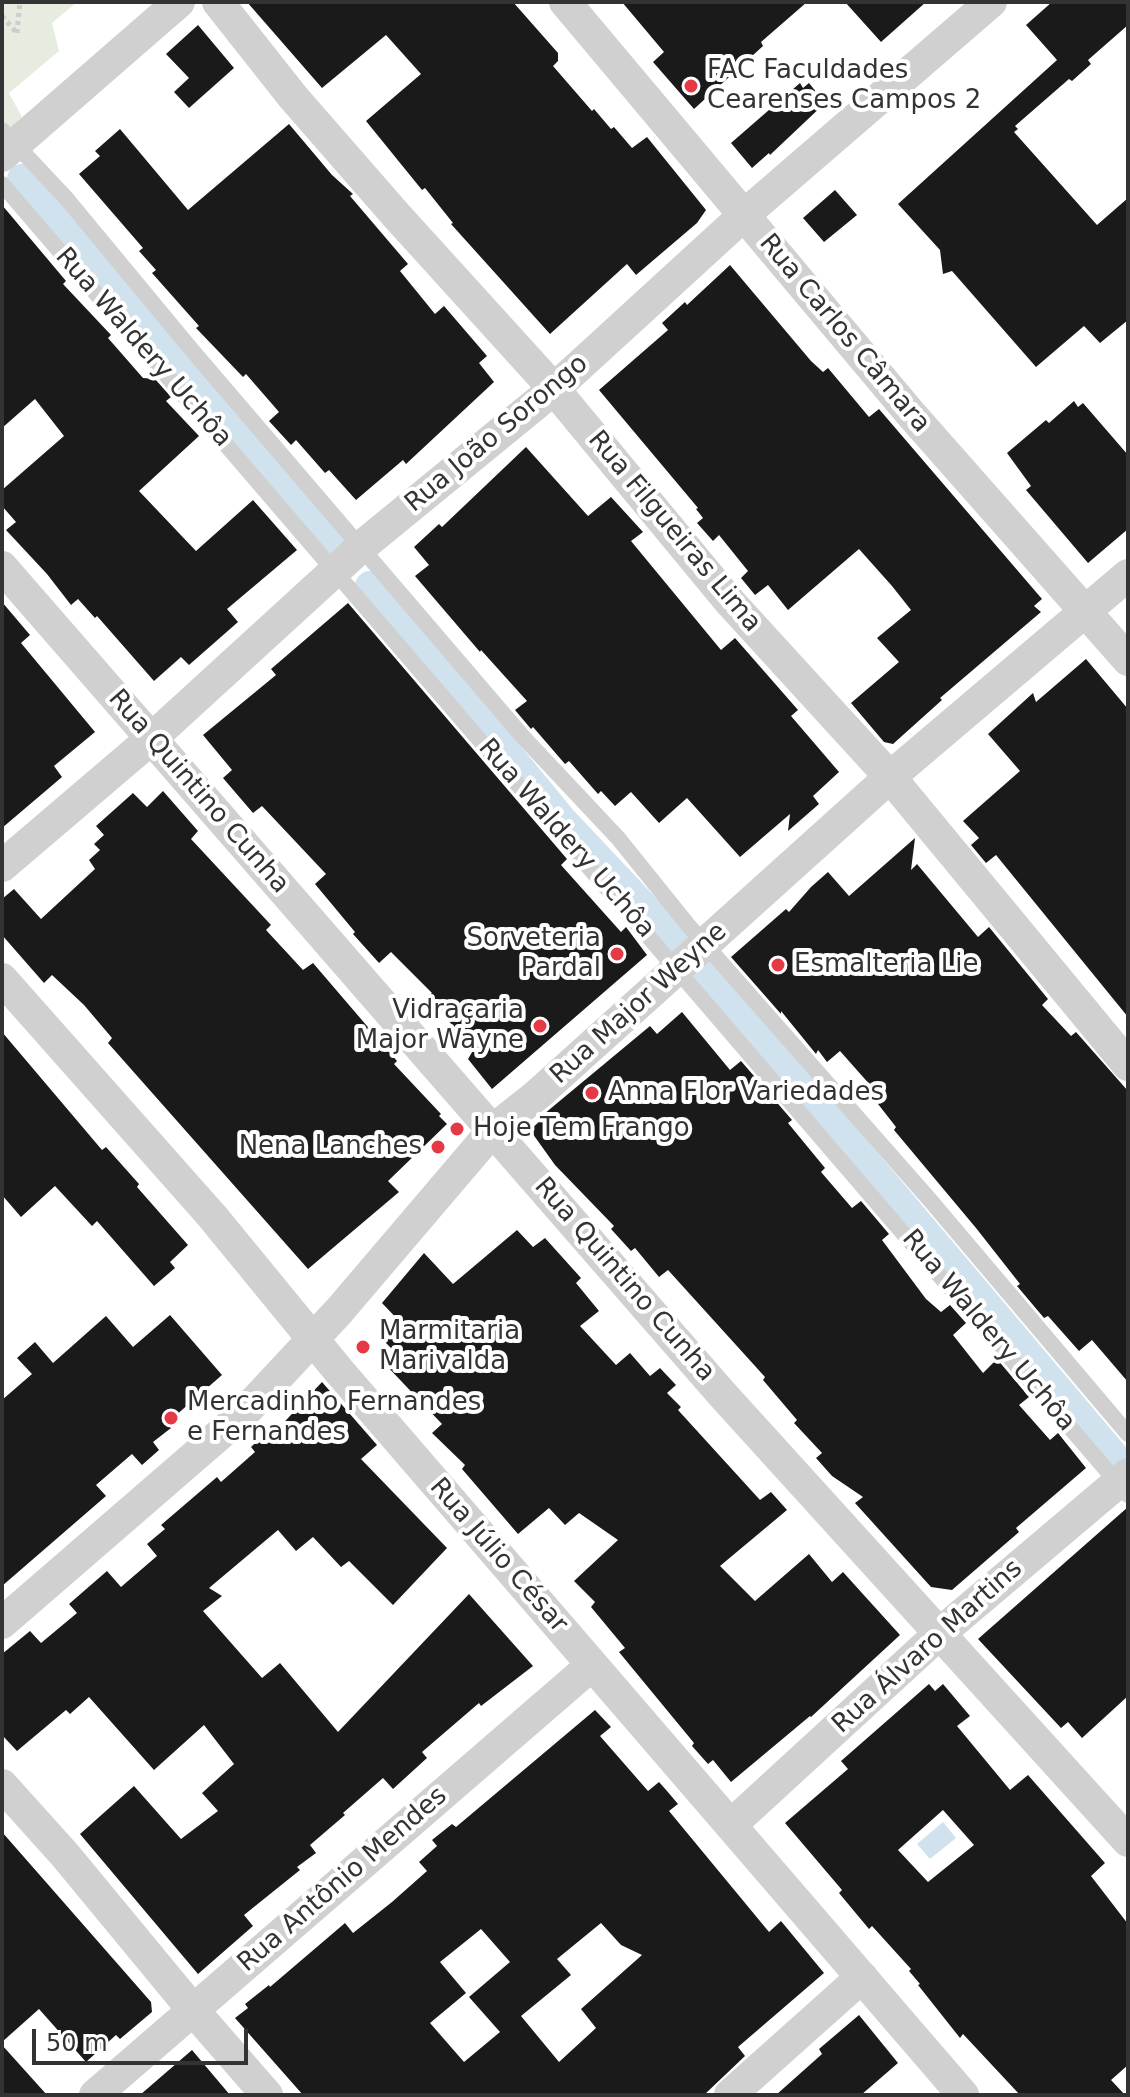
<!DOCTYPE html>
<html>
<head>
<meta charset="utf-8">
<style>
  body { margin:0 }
  #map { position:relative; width:1130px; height:2097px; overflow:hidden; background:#fff; font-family:"DejaVu Sans",sans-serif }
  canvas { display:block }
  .frame { position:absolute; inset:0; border:4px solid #333; pointer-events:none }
  .scale { position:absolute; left:32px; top:2029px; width:216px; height:36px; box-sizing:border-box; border:4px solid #333; border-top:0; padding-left:10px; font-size:24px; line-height:28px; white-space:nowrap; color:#333; -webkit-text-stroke:6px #fff; paint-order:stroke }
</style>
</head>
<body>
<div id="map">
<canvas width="1130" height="2097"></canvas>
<div class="frame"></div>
<div class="scale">50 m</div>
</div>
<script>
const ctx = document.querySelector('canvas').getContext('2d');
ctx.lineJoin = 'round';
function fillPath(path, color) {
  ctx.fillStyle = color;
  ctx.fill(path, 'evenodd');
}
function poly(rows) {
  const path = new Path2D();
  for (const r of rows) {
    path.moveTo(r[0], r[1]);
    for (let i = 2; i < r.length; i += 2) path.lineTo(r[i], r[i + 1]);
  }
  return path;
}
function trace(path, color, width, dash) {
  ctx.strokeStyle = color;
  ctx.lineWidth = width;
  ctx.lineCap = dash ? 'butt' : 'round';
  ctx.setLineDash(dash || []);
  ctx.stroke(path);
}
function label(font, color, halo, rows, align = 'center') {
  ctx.font = font + ' "DejaVu Sans",sans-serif';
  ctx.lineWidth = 8;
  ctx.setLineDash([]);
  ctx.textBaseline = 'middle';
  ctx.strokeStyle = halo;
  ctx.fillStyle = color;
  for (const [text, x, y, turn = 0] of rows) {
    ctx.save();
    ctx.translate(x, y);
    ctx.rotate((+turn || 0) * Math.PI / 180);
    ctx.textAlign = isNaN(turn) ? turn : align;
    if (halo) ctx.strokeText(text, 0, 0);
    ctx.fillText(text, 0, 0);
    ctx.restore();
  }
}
fillPath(poly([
  [2,2,77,2,52,23,59,51,9,93,22,117,6,134,2,129]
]), '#e6ecdf');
fillPath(poly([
  [943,1822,956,1838,930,1859,917,1844]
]), '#cfe2ee');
trace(poly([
  [22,179,333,540],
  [370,586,562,820,709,976,1128,1473]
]), '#cfe2ee', 30);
fillPath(poly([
  [247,2,513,2,558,53,558,61,553,66,592,111,594,109,611,129,614,127,632,148,647,137,706,210,697,223,636,275,627,264,550,334,451,224,453,223,425,188,422,190,366,121,421,74,386,35,322,88],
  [622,2,807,2,761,42,763,46,694,109,653,62,664,52],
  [845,2,926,2,881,42],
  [1052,2,1128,2,1128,25,1088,60,1091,64,1072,81,1069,79,1015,126,1018,129,1014,132,1097,225,1128,198,1128,320,1100,343,1084,326,1036,367,952,271,943,274,940,250,898,204,1057,60,1026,25],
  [198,25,234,68,189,108,174,92,189,78,166,54],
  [800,83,803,88,809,83,825,103,770,155,769,153,752,168,731,143],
  [289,124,332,175,353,194,350,196,408,264,400,271,435,314,444,306,487,356,479,363,494,382,406,464,403,460,356,500,329,470,325,473,296,440,291,445,269,421,279,412,246,374,243,377,196,328,199,326,152,273,156,270,139,251,143,248,79,174,100,156,95,151,120,129,188,210],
  [835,190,857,215,824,242,803,218],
  [2,205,66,281,63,284,111,335,108,338,143,378,155,379,171,397,166,401,199,436,139,491,196,551,253,500,297,550,227,609,238,622,189,665,181,657,154,681,97,616,95,618,78,599,71,605,47,574,6,530,16,522,2,506,2,490,64,436,35,399,2,428],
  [730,265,811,361,823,372,828,368,869,417,879,409,1042,599,1034,606,1041,612,940,698,942,700,893,744,884,742,851,703,899,662,877,638,911,610,892,586,859,549,788,610,768,585,755,595,741,578,748,571,719,535,713,541,697,523,703,518,696,509,698,508,599,390,668,330,662,323,685,302,687,305],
  [1074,401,1078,407,1083,403,1128,455,1128,529,1088,563,1026,490,1031,486,1007,453,1046,420,1049,423],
  [526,447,588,516,611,497,643,532,631,541,721,650,735,638,798,710,791,716,839,772,813,796,819,804,788,831,790,814,740,857,687,798,659,823,631,792,615,806,601,791,598,794,569,761,565,764,533,727,531,729,515,710,527,701,481,650,480,652,415,576,429,565,414,547,439,524,442,527],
  [2,602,30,635,21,643,95,732,54,766,62,777,2,828],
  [348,603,567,859,561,865,621,932,626,927,647,955,492,1089,468,1059,474,1049,427,997,432,993,391,952,379,963,353,934,355,932,315,884,326,874,262,806,253,813,223,778,232,770,203,735,276,675,271,669],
  [1086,659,1128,709,1128,1017,996,855,986,863,971,845,979,838,963,821,1020,771,988,734,1033,693,1036,702],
  [163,791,198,831,191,839,271,925,266,930,303,970,313,963,397,1061,394,1064,441,1114,439,1116,447,1124,388,1181,399,1192,308,1269,108,1043,112,1038,84,1005,52,975,44,983,2,935,2,899,14,889,41,919,95,869,89,860,100,850,94,844,104,835,96,826,133,793,147,807],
  [915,838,911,870,917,864,978,937,989,927,1048,999,1042,1005,1071,1036,1076,1032,1128,1091,1128,1382,1092,1340,1079,1351,1048,1316,1044,1318,1017,1286,1020,1284,976,1228,894,1130,896,1127,867,1090,871,1086,840,1051,827,1062,818,1050,816,1054,781,1011,781,1014,731,957,786,909,789,912,811,887,828,872,849,896],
  [682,1012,730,1070,741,1061,792,1120,788,1123,825,1168,821,1172,852,1208,861,1201,889,1234,882,1240,926,1299,941,1312,950,1305,966,1323,953,1335,983,1373,997,1359,1029,1397,1019,1405,1050,1440,1058,1433,1086,1468,1016,1528,1019,1532,952,1590,931,1587,855,1503,863,1497,832,1476,816,1458,822,1453,794,1423,797,1420,763,1380,765,1377,668,1270,659,1277,635,1248,631,1251,611,1229,614,1226,555,1165,530,1130,540,1121,538,1119,650,1026,657,1034],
  [2,1032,102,1150,106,1147,139,1184,137,1187,188,1245,170,1262,175,1268,154,1286,97,1221,92,1226,55,1186,21,1217,2,1195],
  [517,1230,533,1247,545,1238,581,1278,576,1283,599,1311,580,1326,616,1365,630,1353,650,1376,660,1368,676,1385,667,1393,681,1407,678,1410,760,1500,771,1492,787,1510,720,1566,755,1601,809,1554,832,1582,843,1572,900,1635,811,1717,810,1716,731,1782,713,1760,708,1764,692,1746,694,1743,619,1652,625,1648,591,1607,595,1602,574,1581,618,1540,579,1513,565,1525,549,1508,518,1534,462,1469,465,1465,432,1433,442,1424,383,1362,394,1351,384,1341,402,1324,382,1303,424,1253,453,1284],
  [170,1315,222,1375,167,1423,171,1428,153,1442,159,1450,142,1465,132,1454,96,1485,106,1496,2,1586,2,1400,32,1374,17,1358,35,1342,53,1363,106,1316,133,1347],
  [322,1382,377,1445,361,1459,447,1548,393,1605,349,1561,341,1567,313,1537,296,1551,278,1530,209,1588,222,1596,203,1611,262,1678,280,1663,338,1732,469,1594,533,1666,481,1706,479,1703,422,1752,427,1758,393,1789,383,1778,343,1813,345,1815,310,1845,316,1853,297,1867,300,1870,244,1915,253,1926,198,1974,80,1834,134,1786,181,1839,218,1811,202,1793,234,1764,204,1725,154,1770,89,1697,70,1714,66,1710,17,1751,2,1735,2,1654,30,1631,41,1643,77,1613,69,1604,107,1571,121,1587,157,1556,147,1544,165,1529,161,1525,217,1477,221,1482,255,1452,251,1447,268,1431,272,1435],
  [1128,1507,1128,1696,1082,1738,1068,1722,1061,1728,978,1639],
  [929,1684,935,1691,943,1684,970,1716,957,1726,1010,1790,1028,1775,1105,1863,1091,1876,1128,1924,1128,2065,1111,2080,1125,2095,1020,2095,963,2034,960,2038,918,1985,920,1984,909,1971,911,1969,872,1926,869,1929,839,1893,842,1890,785,1823,848,1769,841,1761],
  [943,1810,974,1845,928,1882,898,1850],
  [595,1710,611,1727,600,1736,648,1791,659,1782,667,1791,678,1804,669,1811,769,1932,781,1921,824,1973,738,2047,745,2056,704,2095,303,2095,235,2018,248,2008,245,2004,269,1985,270,1987,345,1923,353,1933,392,1902,427,1871,419,1862,437,1846,432,1840,452,1824,456,1827],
  [601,1923,621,1945,642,1955,581,2009,596,2028,559,2062,521,2016,571,1975,557,1959],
  [481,1929,510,1962,469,1997,500,2032,464,2062,430,2023,466,1993,440,1962],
  [2,1832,151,2002,152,2012,120,2039,116,2035,86,2062,39,2009,2,2042],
  [859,2015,898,2063,861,2095,776,2095,822,2054,819,2049],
  [2,2045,47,2095,2,2095],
  [192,2050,230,2095,140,2095]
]), '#1a1a1a');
trace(poly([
  [2,16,16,32],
  [17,33,20,2]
]), '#cdcdcd', 5, [4, 4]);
trace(poly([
  [2,130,66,198,191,349,524,738,618,838,688,925,930,1200,1128,1434],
  [2,184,1128,1495]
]), '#d0d0d0', 16);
trace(poly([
  [218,2,293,97,396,215,554,389,730,602,890,777,1128,1065],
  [565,2,910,413,1128,660],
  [2,156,179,2],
  [2,567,722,1394,1128,1841],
  [2,866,151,739,361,547,554,389,743,216,991,2],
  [2,979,212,1216,339,1371,963,2095],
  [2,1623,241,1416,339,1311,494,1129,537,1095,890,777,1128,575],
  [2,1785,65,1855,193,2010,267,2095],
  [731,1825,939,1634,1128,1474],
  [95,2095,592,1665],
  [730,2095,862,1977]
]), '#d0d0d0', 32);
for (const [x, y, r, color] of [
  [691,86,8,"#e63946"],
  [617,954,8,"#e63946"],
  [778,965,8,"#e63946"],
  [540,1026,8,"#e63946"],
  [592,1093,8,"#e63946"],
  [457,1129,8,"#e63946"],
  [438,1147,8,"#e63946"],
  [363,1347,8,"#e63946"],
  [171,1418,8,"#e63946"]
]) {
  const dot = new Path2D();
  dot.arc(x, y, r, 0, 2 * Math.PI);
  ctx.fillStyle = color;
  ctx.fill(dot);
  trace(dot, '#fff', 3);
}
label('26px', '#333', '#fff', [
  ["FAC Faculdades",707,71],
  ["Cearenses Campos 2",707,101],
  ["Sorveteria",601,939,"right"],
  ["Pardal",601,969,"right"],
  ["Esmalteria Lie",794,965],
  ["Vidraçaria",524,1011,"right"],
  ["Major Wayne",524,1041,"right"],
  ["Anna Flor Variedades",608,1093],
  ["Hoje Tem Frango",473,1129],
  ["Nena Lanches",422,1147,"right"],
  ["Marmitaria",379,1332],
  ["Marivalda",379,1362],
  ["Mercadinho Fernandes",187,1403],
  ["e Fernandes",187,1433]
], 'left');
label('26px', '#333', '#fff', [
  ["Rua Carlos Câmara",844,334,50],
  ["Rua Waldery Uchôa",143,348,49],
  ["Rua João Sorongo",497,434,-40],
  ["Rua Filgueiras Lima",674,532,50],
  ["Rua Quintino Cunha",198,792,49],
  ["Rua Waldery Uchôa",566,839,49],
  ["Rua Major Weyne",639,1004,-42],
  ["Rua Quintino Cunha",624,1280,49],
  ["Rua Waldery Uchôa",988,1331,50],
  ["Rua Júlio César",498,1556,49],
  ["Rua Álvaro Martins",928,1647,-42],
  ["Rua Antônio Mendes",343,1880,-41]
]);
</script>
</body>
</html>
